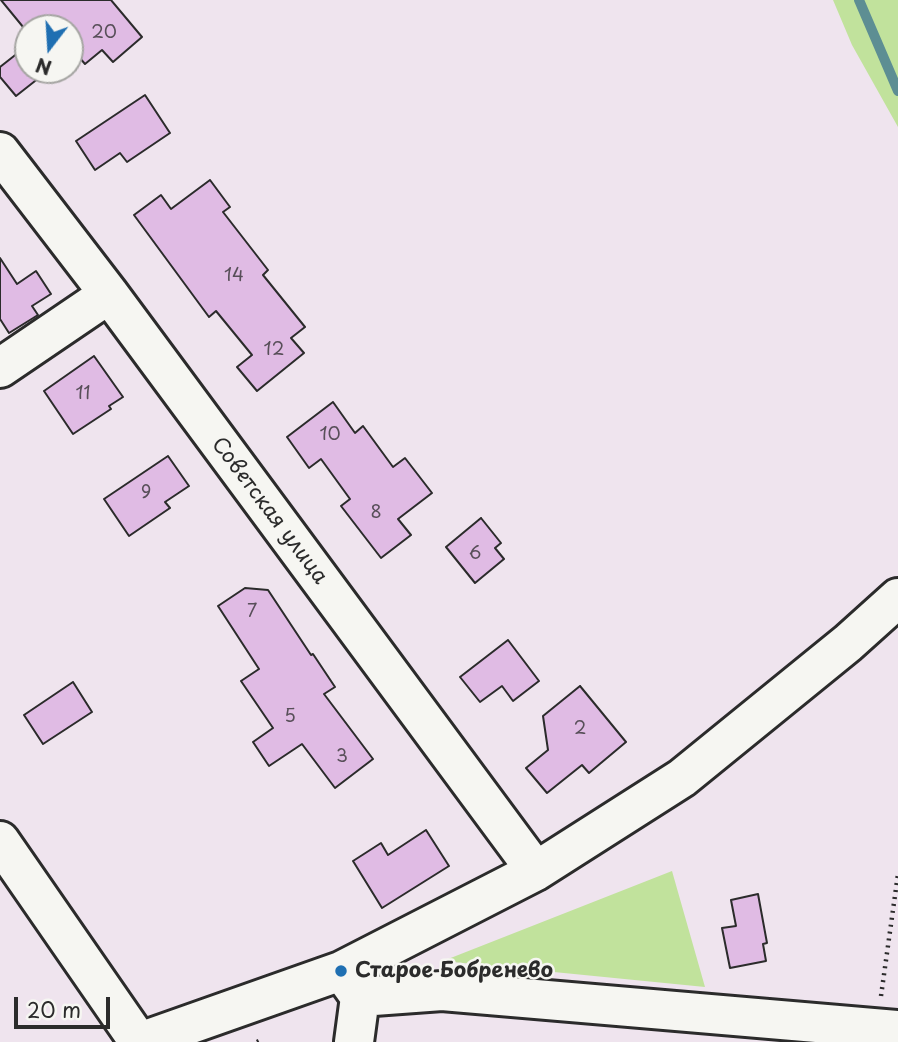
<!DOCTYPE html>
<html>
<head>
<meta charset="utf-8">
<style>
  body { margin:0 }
  #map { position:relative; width:898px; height:1042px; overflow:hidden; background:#efe4ee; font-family:"Playpen Sans",sans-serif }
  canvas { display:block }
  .north { position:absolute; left:14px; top:14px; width:70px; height:70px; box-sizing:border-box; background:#f6f6f2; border:2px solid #a5a5a2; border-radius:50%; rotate:197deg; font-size:19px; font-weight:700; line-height:28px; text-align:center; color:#2b2b2b }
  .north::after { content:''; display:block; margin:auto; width:24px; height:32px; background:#1f6fb2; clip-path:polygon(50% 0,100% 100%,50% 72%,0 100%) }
  .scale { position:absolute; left:14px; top:997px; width:96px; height:32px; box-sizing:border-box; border:4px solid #2b2b2b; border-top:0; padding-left:9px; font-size:21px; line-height:24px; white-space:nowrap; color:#2b2b2b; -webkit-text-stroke:5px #f6f6f2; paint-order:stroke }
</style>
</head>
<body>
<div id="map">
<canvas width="898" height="1042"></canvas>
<div class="north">N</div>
<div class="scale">20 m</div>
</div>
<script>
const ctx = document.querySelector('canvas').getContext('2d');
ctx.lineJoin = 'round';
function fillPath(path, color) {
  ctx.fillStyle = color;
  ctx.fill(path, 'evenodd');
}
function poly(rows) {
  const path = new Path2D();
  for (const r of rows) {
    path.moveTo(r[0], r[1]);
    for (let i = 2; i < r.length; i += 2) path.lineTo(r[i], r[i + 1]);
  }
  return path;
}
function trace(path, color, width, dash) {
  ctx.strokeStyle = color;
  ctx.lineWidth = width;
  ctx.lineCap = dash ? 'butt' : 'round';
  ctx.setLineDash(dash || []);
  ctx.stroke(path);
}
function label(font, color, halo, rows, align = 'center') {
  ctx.font = font + ' "Playpen Sans",sans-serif';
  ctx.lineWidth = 5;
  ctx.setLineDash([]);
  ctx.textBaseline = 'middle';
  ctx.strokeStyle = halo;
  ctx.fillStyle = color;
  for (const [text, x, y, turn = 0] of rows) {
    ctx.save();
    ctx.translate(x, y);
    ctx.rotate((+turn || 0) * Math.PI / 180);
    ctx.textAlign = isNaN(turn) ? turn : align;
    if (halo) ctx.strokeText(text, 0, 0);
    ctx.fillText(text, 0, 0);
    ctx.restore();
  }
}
fillPath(poly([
  [833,0,898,0,898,127,852,45],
  [672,871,705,987,443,961]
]), '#c1e29c');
trace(poly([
  [859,0,898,91]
]), '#5d8e93', 10);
const building = poly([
  [1,0,111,0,142,37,113,62,102,50,85,64,73,50,70,53,70,28,28,28,28,33,1,0],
  [28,45,28,70,49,70,16,96,0,77,0,67,28,45],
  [145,95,170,133,127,162,120,153,95,170,76,141,145,95],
  [210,180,230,207,223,212,268,270,263,275,305,327,291,338,304,353,257,391,237,367,252,355,216,311,209,317,134,215,161,195,171,209,210,180],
  [0,258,17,284,36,271,51,294,32,306,38,315,9,333,0,319,0,258],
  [94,356,123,397,109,406,111,409,73,434,44,391,94,356],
  [333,402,355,433,363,426,393,467,405,458,432,493,398,519,411,535,381,558,341,506,350,499,321,459,309,468,287,437,333,402],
  [168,456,189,486,165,502,170,508,129,536,104,499,168,456],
  [481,518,501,543,495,548,504,559,475,583,446,547,481,518],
  [245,588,268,590,311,655,313,654,335,687,324,694,373,759,335,788,302,744,269,766,253,742,273,728,241,681,259,669,218,606,245,588],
  [508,640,539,681,513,701,502,686,480,702,460,677,508,640],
  [73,682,92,712,43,744,24,715,73,682],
  [580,686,626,742,589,773,582,765,547,793,526,768,548,750,543,716,580,686],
  [426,830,449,866,382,908,353,861,381,843,388,855,426,830],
  [758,894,767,943,763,944,766,961,730,968,722,928,736,926,731,900,758,894]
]);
fillPath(building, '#e0bbe4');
trace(building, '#2b2b2b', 2);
const minor = poly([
  [0,152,109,294,536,871],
  [0,368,109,294],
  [0,841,139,1042],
  [345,976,360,997,354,1042],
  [360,997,442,991,898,1030],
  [140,1042,341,971,536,871,682,778,848,643,898,598]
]);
trace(minor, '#2b2b2b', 44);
trace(poly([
  [881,996,898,874],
  [257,1042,259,1041]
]), '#2b2b2b', 4.5, [2, 5]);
trace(minor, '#f6f6f2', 38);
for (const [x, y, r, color] of [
  [341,971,7,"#1f6fb2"]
]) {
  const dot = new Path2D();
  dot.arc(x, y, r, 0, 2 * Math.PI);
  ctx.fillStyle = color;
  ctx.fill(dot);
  trace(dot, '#f6f6f2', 2.5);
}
label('18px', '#584f59', null, [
  ["20",104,33],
  ["14",234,276],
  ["12",274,350],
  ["11",83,394],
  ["10",330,435],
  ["9",146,493],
  ["8",376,513],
  ["6",475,554],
  ["7",252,612],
  ["5",290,717],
  ["2",580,729],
  ["3",342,757]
]);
label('21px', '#2b2b2b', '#f6f6f2', [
  ["Советская улица",269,511,53]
]);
label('bold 21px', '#2b2b2b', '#f6f6f2', [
  ["Старое Бобренево",355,971]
], 'left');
</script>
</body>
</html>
